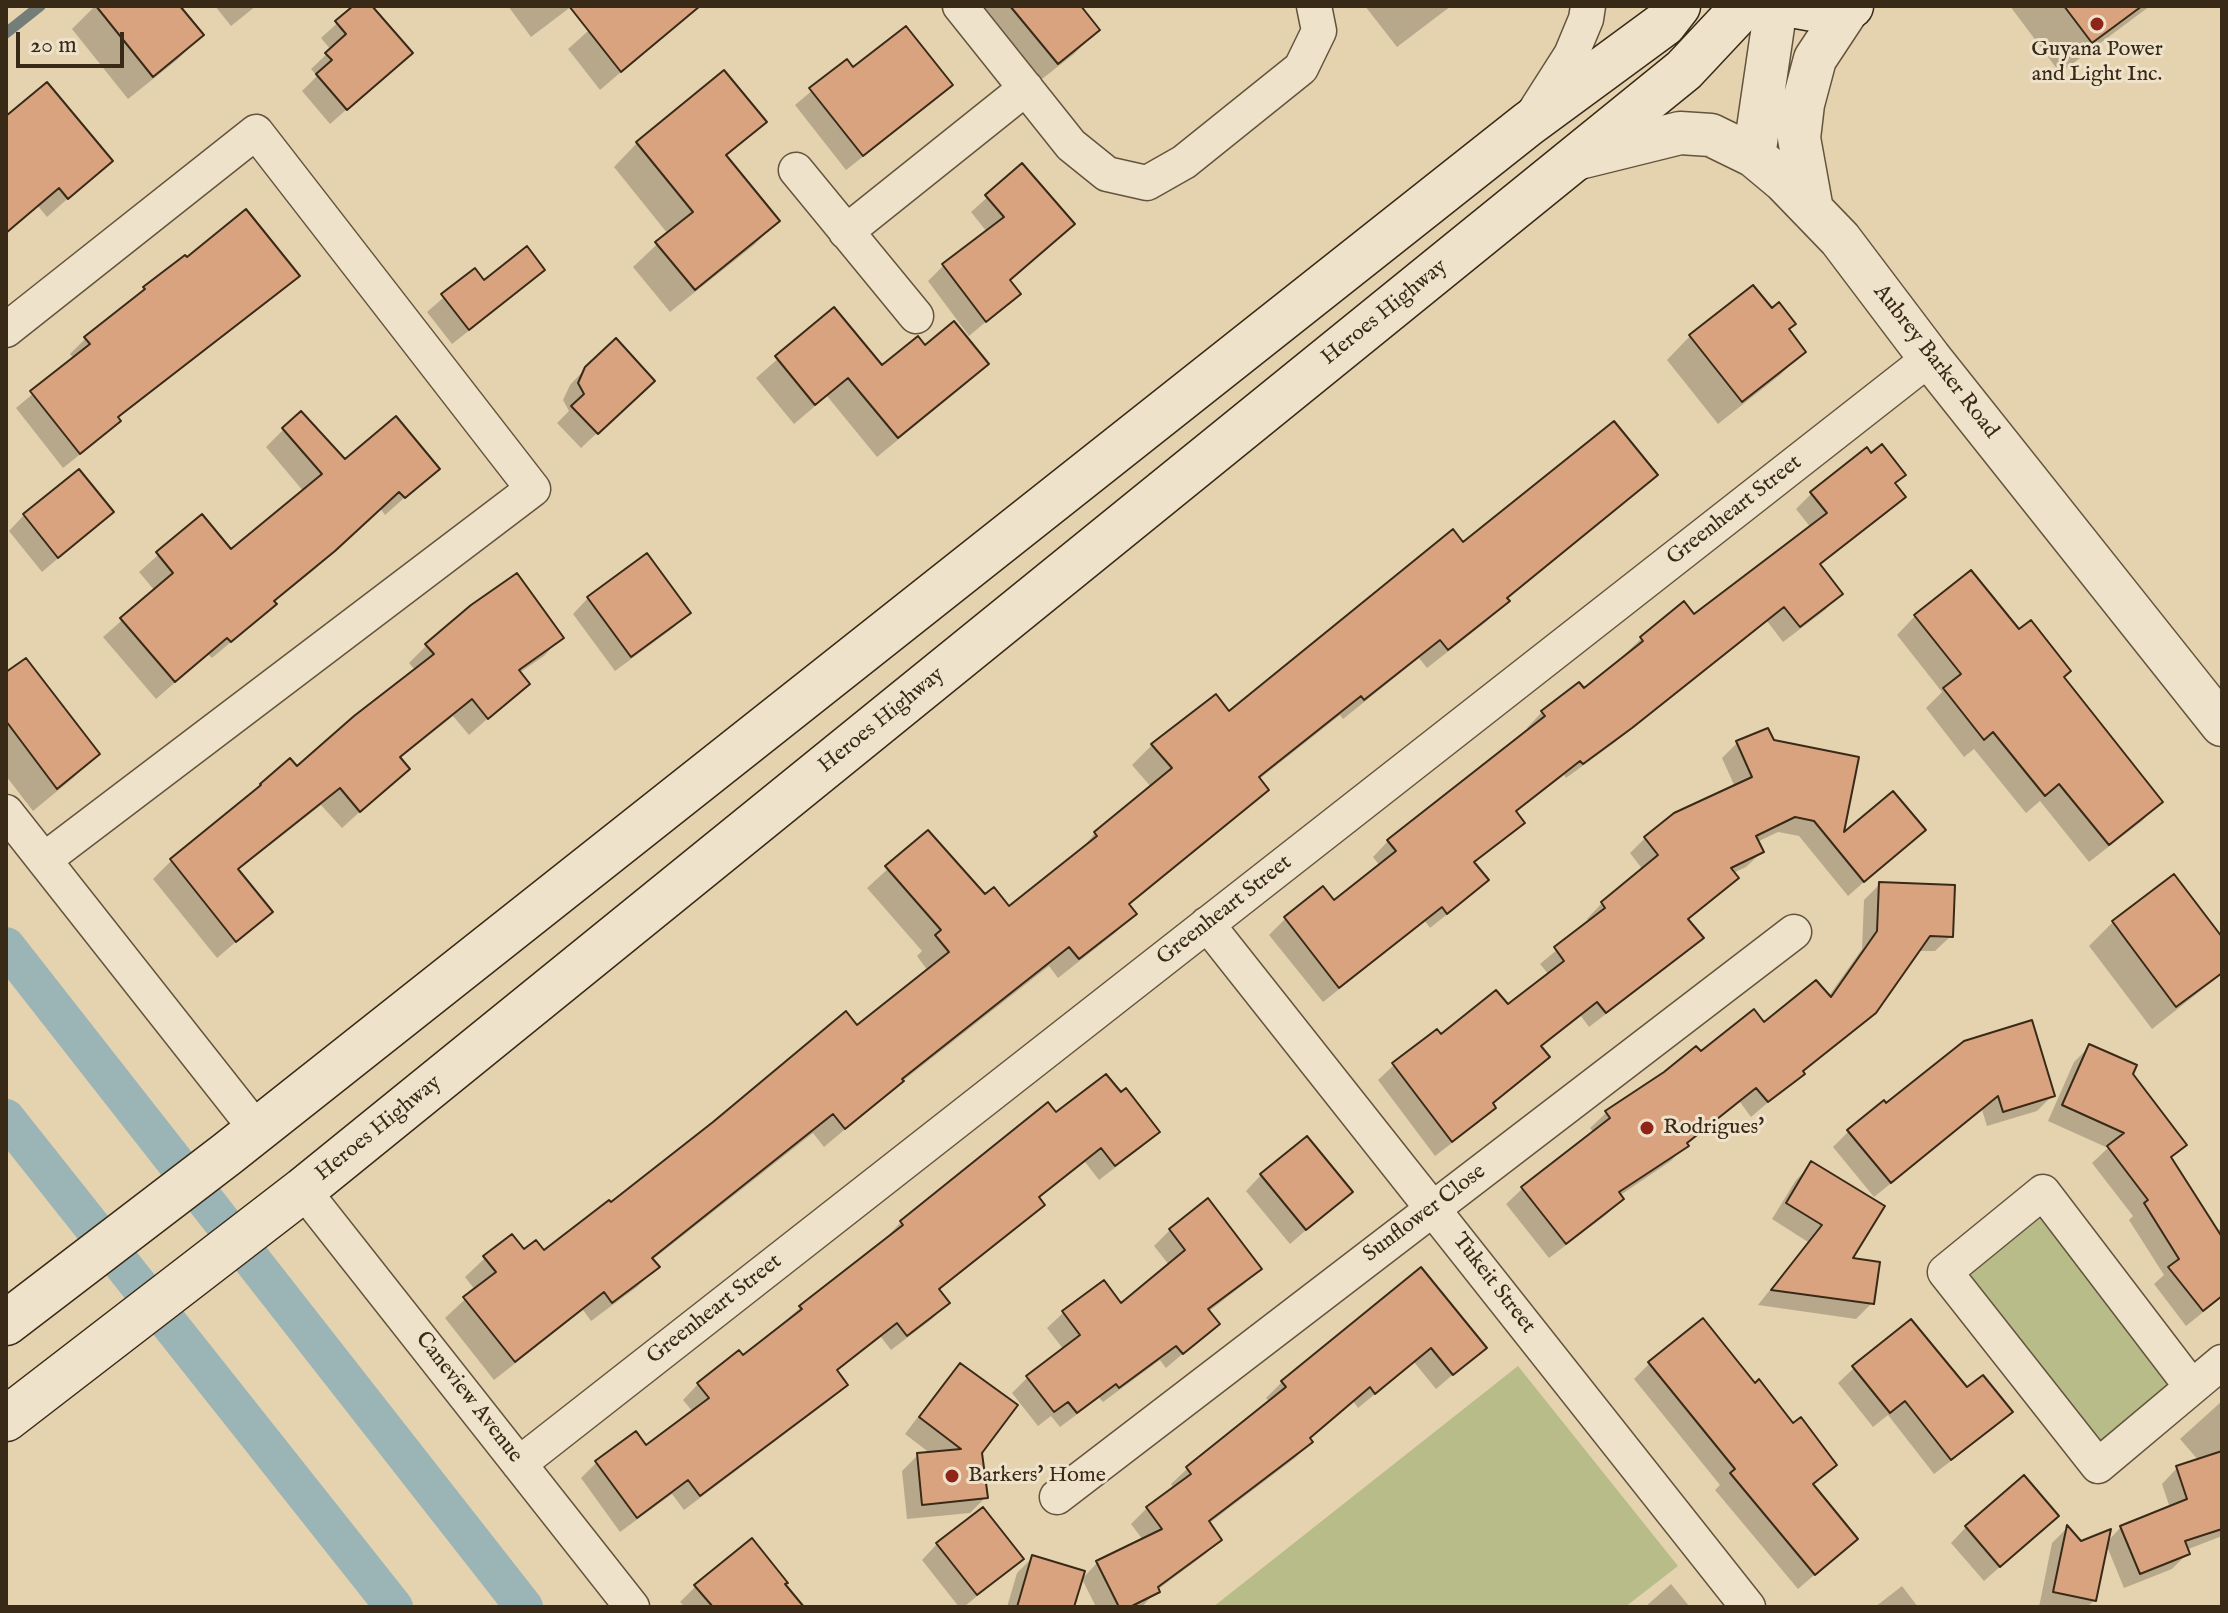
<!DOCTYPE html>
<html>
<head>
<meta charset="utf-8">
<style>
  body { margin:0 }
  #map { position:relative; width:2228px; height:1613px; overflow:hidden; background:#e5d3af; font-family:"IM FELL English",serif }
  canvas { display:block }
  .frame { position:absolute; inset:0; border:8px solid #392a17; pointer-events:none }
  .scale { position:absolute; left:16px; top:32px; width:108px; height:36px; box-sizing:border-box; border:4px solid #392a17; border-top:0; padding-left:10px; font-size:24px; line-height:28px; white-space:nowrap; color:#392a17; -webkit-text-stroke:6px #eee2cb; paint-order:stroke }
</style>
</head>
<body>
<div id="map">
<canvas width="2228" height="1613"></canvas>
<div class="frame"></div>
<div class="scale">20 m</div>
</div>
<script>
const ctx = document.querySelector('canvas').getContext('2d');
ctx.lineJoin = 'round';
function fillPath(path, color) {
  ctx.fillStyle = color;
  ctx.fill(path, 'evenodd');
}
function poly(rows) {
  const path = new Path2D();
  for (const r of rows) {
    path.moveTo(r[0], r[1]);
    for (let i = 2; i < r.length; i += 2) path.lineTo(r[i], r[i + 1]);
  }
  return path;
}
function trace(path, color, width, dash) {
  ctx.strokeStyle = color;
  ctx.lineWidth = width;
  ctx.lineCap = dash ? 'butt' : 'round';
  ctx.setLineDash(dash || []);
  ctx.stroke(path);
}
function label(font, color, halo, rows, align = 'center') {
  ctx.font = font + ' "IM FELL English",serif';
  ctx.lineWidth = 6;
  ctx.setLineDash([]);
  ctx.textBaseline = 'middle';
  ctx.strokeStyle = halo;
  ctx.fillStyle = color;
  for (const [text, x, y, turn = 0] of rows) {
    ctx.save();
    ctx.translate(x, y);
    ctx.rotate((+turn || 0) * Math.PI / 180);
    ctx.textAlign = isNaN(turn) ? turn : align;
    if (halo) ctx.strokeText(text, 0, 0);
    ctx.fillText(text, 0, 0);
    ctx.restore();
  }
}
fillPath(poly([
  [2042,1213,2177,1383,2101,1445,1966,1275],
  [1518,1366,1678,1566,1625,1607,1213,1607]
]), '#b7bc89');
fillPath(poly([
  [95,6,178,6,202,35,178,59,128,99,72,29],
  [215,6,256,6,231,26],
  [356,6,369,6,394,68,330,124,302,91,317,76,311,69,331,50,321,38],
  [508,6,572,6,531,37],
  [616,6,698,6,600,90,568,49],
  [968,6,1078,6,1098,30,1074,54,1033,86],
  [1365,6,1451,6,1397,47],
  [2010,6,2150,6,2060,73],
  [846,62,853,70,950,84,935,100,846,170,795,105],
  [723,73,764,122,726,157,778,221,754,245,670,312,633,267,668,234,614,167,637,143],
  [6,118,110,161,47,217,38,206,6,232],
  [1022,166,1008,281,1019,294,969,336,928,281,943,266,987,232,971,212],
  [185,258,297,275,282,291,117,419,119,421,103,436,63,468,16,408,74,359,70,354,86,338],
  [543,270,527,285,452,344,427,312,474,271,483,283],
  [834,310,882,368,925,347,987,364,966,384,877,457,827,396,794,424,756,378],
  [1690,336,1804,351,1780,375,1718,424,1667,360],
  [586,368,637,396,581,448,557,423,569,411,563,400,570,385],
  [284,429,344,462,438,468,385,515,380,508,315,569,273,603,256,621,212,658,208,654,156,699,103,637,155,591,139,572,201,517,230,551,304,492,266,447],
  [1655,475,1635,494,1506,600,1487,621,1427,668,1419,658,1343,719,1340,715,1258,780,1266,790,1246,809,1128,906,1135,914,1115,933,1058,978,1049,966,900,1083,824,1147,813,1133,652,1260,657,1267,637,1287,591,1321,583,1310,494,1380,445,1318,475,1290,465,1277,485,1258,543,1253,857,1027,928,971,917,956,922,951,867,888,927,833,985,897,1009,909,1077,855,1095,833,1151,787,1132,765,1152,745,1216,697,1229,714,1462,544],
  [1894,484,1903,497,1888,512,1819,566,1840,594,1825,610,1783,642,1767,621,1614,743,1566,778,1564,775,1515,813,1522,822,1473,864,1486,880,1470,896,1430,928,1425,921,1323,1002,1269,935,1285,919,1323,889,1334,903,1380,866,1373,857,1388,841,1529,731,1527,728,1542,712,1583,691,1627,656,1625,654,1641,639,1684,604,1694,617,1811,528,1796,509,1812,493],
  [112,512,42,572,9,531,24,515],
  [588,598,689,613,673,628,615,671,573,614],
  [1915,616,2018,632,2062,677,2160,802,2142,821,2089,862,2040,801,2026,813,1974,749,1964,757,1926,708,1942,692,1897,635],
  [561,638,544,656,519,673,528,683,469,735,453,716,399,759,407,769,342,828,321,805,237,871,271,912,217,958,153,879,171,861,246,800,296,769,415,670,409,663,427,645],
  [6,674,97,754,73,778,33,811,6,776],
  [1772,742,1841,837,1923,830,1848,896,1799,836,1778,832,1757,842,1762,852,1746,867,1733,873,1737,878,1686,921,1701,938,1686,953,1589,1027,1581,1016,1540,1048,1548,1057,1492,1105,1494,1107,1478,1123,1435,1156,1378,1080,1394,1065,1441,1037,1507,1007,1549,975,1540,964,1590,922,1587,919,1602,903,1643,870,1630,853,1645,838,1735,787,1722,758,1737,743],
  [1880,884,1951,936,1935,951,1917,951,1875,1011,1751,1117,1740,1102,1686,1145,1671,1161,1619,1196,1621,1199,1606,1215,1549,1258,1506,1204,1522,1189,1594,1133,1590,1128,1606,1113,1665,1073,1700,1054,1828,997,1862,949,1864,900],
  [2113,922,2222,940,2222,974,2152,1029,2089,946],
  [1965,1043,2053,1095,2037,1111,1987,1126,1982,1110,1874,1197,1833,1147,1849,1131,1886,1106],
  [2090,1046,2184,1145,2170,1159,2216,1232,2222,1227,2222,1297,2186,1326,2154,1284,2164,1275,2129,1220,2133,1216,2092,1163,2108,1148,2048,1121,2074,1062],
  [1056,1114,1157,1132,1142,1147,1099,1180,1085,1162,1038,1199,1043,1205,1027,1220,938,1291,947,1303,932,1319,891,1350,881,1337,836,1372,845,1385,830,1400,684,1510,672,1494,620,1532,581,1478,596,1463,646,1448,693,1412,683,1400,698,1384,743,1358,801,1307,887,1240,886,1238,901,1222],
  [1812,1164,1850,1259,1872,1303,1856,1319,1758,1305,1808,1242,1772,1219,1796,1180],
  [1261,1175,1350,1192,1290,1244,1246,1191],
  [1170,1230,1259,1269,1244,1284,1208,1312,1218,1324,1166,1368,1160,1360,1103,1402,1099,1398,1060,1427,1051,1416,1038,1426,1012,1393,1028,1377,1064,1350,1047,1328,1063,1313,1103,1283,1121,1306,1170,1266,1154,1246],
  [1421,1270,1484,1348,1436,1389,1414,1362,1358,1408,1353,1401,1308,1439,1311,1442,1295,1458,1208,1524,1219,1540,1204,1555,1157,1590,1142,1607,1096,1607,1082,1579,1097,1563,1143,1540,1131,1524,1147,1508,1174,1488,1171,1484,1187,1469,1270,1402,1266,1398,1282,1382],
  [1650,1363,1754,1386,1793,1426,1835,1464,1812,1486,1856,1539,1798,1589,1715,1490,1720,1485,1634,1379],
  [960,1365,980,1452,986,1497,970,1513,907,1519,902,1471,918,1455,931,1454,905,1434,945,1381],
  [1854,1368,1967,1390,2010,1412,1994,1428,1934,1474,1888,1415,1873,1427,1838,1383],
  [2222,1401,2222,1536,2186,1550,2188,1553,2172,1569,2124,1588,2106,1544,2095,1600,2087,1607,2039,1607,2052,1543,2067,1528,2081,1544,2107,1542,2121,1527,2170,1508,2162,1484,2177,1468,2199,1461,2180,1439],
  [2057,1516,1984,1581,1951,1543,1966,1527],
  [937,1544,1021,1559,964,1607,959,1607,922,1560],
  [1033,1557,1072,1607,1007,1607,1017,1573],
  [783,1584,801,1607,685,1607,680,1602,696,1586],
  [1671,1584,1690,1607,1645,1607],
  [1902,1586,1918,1607,1875,1607]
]), '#0003');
trace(poly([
  [6,33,40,6]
]), '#747d77', 11);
trace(poly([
  [6,946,524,1607],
  [6,1118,394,1607]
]), '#9bb5b7', 38);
const building = poly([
  [96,6,180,6,204,35,153,77,96,6],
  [353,6,372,6,413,53,347,110,316,74,332,60,325,53,346,34,335,21,353,6],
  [569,6,700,6,621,72,569,6],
  [1010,6,1081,6,1100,30,1058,64,1010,6],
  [2064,6,2142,6,2092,43,2064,6],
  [906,26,953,85,863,156,809,88,847,59,853,67,906,26],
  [724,70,767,122,726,155,780,221,695,290,655,242,693,212,636,142,724,70],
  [47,82,113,161,68,199,59,188,6,233,6,116,47,82],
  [1022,163,1075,224,1010,280,1021,294,986,322,942,264,1004,217,985,195,1022,163],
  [246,209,300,276,118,417,121,421,80,454,30,391,90,344,84,337,145,289,143,287,185,255,187,257,246,209],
  [527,246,545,270,469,330,441,294,475,268,484,280,527,246],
  [1753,285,1772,308,1779,302,1796,324,1789,329,1806,352,1742,402,1689,335,1753,285],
  [834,307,882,365,918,336,925,345,954,321,989,364,898,438,848,378,815,405,775,356,834,307],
  [616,338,655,381,598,434,571,406,584,394,578,383,585,367,616,338],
  [301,411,345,459,396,416,440,469,405,498,399,492,335,551,274,601,277,604,231,642,227,638,175,682,120,618,173,573,156,552,202,514,231,549,322,474,282,428,301,411],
  [1614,421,1658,475,1507,598,1510,601,1448,650,1440,640,1364,700,1361,696,1259,777,1269,790,1129,904,1137,914,1079,959,1069,947,902,1079,904,1081,845,1129,833,1114,652,1258,660,1267,612,1303,604,1292,515,1362,463,1297,496,1272,483,1256,512,1234,524,1249,536,1240,544,1250,609,1200,611,1202,713,1122,846,1011,857,1025,949,952,935,935,941,930,885,866,928,830,985,894,994,887,1009,906,1097,836,1094,832,1172,768,1151,744,1216,694,1229,711,1453,529,1463,542,1614,421],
  [1882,444,1906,475,1895,483,1906,497,1820,564,1843,594,1800,627,1784,607,1632,728,1583,764,1580,761,1516,811,1525,823,1474,862,1489,880,1447,914,1442,907,1339,988,1284,917,1323,886,1334,900,1396,851,1387,840,1545,716,1541,711,1579,682,1584,688,1643,641,1640,637,1684,601,1694,614,1827,513,1810,492,1867,447,1871,453,1882,444],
  [79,469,114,512,58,558,23,514,79,469],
  [647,553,691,613,631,657,587,597,647,553],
  [1971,570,2019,629,2031,620,2071,671,2064,677,2163,802,2109,845,2059,784,2045,796,1993,732,1984,740,1943,688,1961,674,1914,615,1971,570],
  [517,573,564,638,519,670,530,684,488,719,472,699,400,757,410,769,360,812,340,788,238,869,273,912,236,942,170,859,261,785,260,784,290,758,297,766,354,716,434,654,425,644,471,605,517,573],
  [26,658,100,754,57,789,6,721,6,672,26,658],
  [1768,728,1774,740,1859,757,1844,832,1893,791,1926,830,1864,882,1814,821,1795,817,1756,836,1764,852,1731,868,1739,878,1688,919,1704,938,1606,1013,1597,1002,1541,1046,1550,1057,1493,1103,1496,1108,1452,1142,1392,1063,1437,1029,1441,1034,1496,990,1508,1004,1564,961,1554,947,1605,908,1601,902,1658,855,1644,837,1674,813,1752,777,1736,741,1768,728],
  [2174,874,2222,937,2222,973,2176,1007,2112,921,2174,874],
  [1879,882,1955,885,1953,937,1930,936,1876,1013,1803,1071,1805,1074,1768,1102,1756,1088,1687,1143,1689,1146,1619,1192,1624,1199,1566,1244,1521,1187,1610,1118,1605,1111,1664,1072,1696,1046,1701,1051,1754,1009,1764,1022,1816,980,1831,997,1877,931,1879,882],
  [2032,1020,2055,1096,2003,1112,1998,1096,1891,1183,1847,1130,1884,1100,1886,1103,1964,1041,2032,1020],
  [2089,1044,2137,1065,2133,1074,2187,1145,2171,1157,2222,1237,2222,1296,2203,1311,2168,1267,2179,1259,2144,1203,2148,1200,2107,1146,2124,1133,2062,1105,2089,1044],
  [1106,1074,1121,1092,1126,1088,1160,1132,1115,1166,1101,1148,1039,1197,1045,1205,939,1289,950,1303,907,1336,897,1323,837,1370,848,1385,700,1496,688,1480,637,1518,595,1461,636,1431,646,1445,709,1398,697,1383,739,1350,743,1355,802,1309,799,1306,903,1225,900,1221,1048,1102,1056,1112,1106,1074],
  [1307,1136,1353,1192,1306,1230,1260,1174,1307,1136],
  [1811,1161,1885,1206,1853,1258,1880,1262,1874,1304,1771,1290,1822,1225,1786,1203,1811,1161],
  [1208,1198,1262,1269,1208,1309,1220,1324,1183,1354,1176,1346,1119,1388,1116,1384,1077,1413,1068,1402,1054,1412,1026,1376,1080,1335,1062,1311,1104,1280,1121,1303,1185,1250,1169,1229,1208,1198],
  [1421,1267,1487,1348,1453,1375,1431,1348,1375,1394,1370,1387,1310,1438,1313,1442,1209,1521,1222,1540,1158,1587,1160,1592,1130,1607,1119,1607,1096,1561,1162,1529,1146,1507,1191,1474,1186,1467,1286,1387,1281,1381,1421,1267],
  [1703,1318,1755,1383,1759,1379,1793,1423,1801,1417,1837,1465,1813,1484,1858,1539,1815,1575,1730,1473,1735,1469,1648,1362,1703,1318],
  [1911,1319,1967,1387,1983,1375,2013,1412,1951,1460,1905,1401,1890,1413,1852,1366,1911,1319],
  [960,1363,1018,1405,982,1453,988,1498,922,1505,917,1453,961,1449,919,1417,960,1363],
  [2222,1451,2222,1529,2185,1541,2190,1554,2140,1574,2120,1526,2187,1499,2176,1466,2222,1451],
  [2024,1475,2059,1516,2000,1567,1965,1526,2024,1475],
  [983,1507,1024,1559,977,1595,936,1543,983,1507],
  [2067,1525,2081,1541,2111,1529,2096,1601,2053,1592,2067,1525],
  [752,1538,788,1583,785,1584,804,1607,713,1607,694,1585,752,1538],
  [1032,1555,1085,1571,1074,1607,1017,1607,1032,1555]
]);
fillPath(building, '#d9a380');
trace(building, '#392a17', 2);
const minor = poly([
  [960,6,1071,145,1107,174,1147,183,1184,162,1301,68,1319,31,1314,6],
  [1534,113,1571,55,1586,19,1588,6],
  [796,170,916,316],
  [846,232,1026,88],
  [6,330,256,132,533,489,44,860],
  [6,812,257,1130],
  [1207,924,1748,1607],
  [303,1190,632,1607],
  [2191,1386,2043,1192,1945,1272,2098,1466,2222,1362],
  [519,1464,1930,358],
  [1057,1497,1794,932]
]);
const tertiary = poly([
  [1754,156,1776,6],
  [1575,159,1680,133,1711,135,1754,156,1784,181,1840,239,1930,358,2222,725],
  [1812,210,1799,138,1803,104,1815,59,1850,6]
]);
const secondary = poly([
  [1797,6,1825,11,1851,6],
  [6,1323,227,1154,1528,124,1664,24,1678,6],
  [6,1419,303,1190,1684,70,1744,6]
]);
trace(minor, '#64543d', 37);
trace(tertiary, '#64543d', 45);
trace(secondary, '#392a17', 47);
trace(minor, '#eee2cb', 34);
trace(tertiary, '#eee2cb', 42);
trace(secondary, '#eee2cb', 44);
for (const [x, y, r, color] of [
  [2097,24,8,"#8f2418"],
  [1647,1128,8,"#8f2418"],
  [952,1476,8,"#8f2418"]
]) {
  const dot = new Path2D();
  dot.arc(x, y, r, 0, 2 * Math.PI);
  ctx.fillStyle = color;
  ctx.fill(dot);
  trace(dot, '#eee2cb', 3);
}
label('22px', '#392a17', '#eee2cb', [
  ["Guyana Power",2097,50,"center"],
  ["and Light Inc.",2097,75,"center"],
  ["Rodrigues'",1663,1128],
  ["Barkers' Home",968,1476]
], 'left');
label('22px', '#392a17', '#eee2cb', [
  ["Heroes Highway",1385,313,-39],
  ["Aubrey Barker Road",1935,362,52],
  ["Greenheart Street",1735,511,-38],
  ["Heroes Highway",882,721,-39],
  ["Greenheart Street",1225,911,-38],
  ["Heroes Highway",379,1129,-39],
  ["Sunflower Close",1425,1214,-37],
  ["Tukeit Street",1493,1284,52],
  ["Greenheart Street",715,1310,-38],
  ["Caneview Avenue",468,1398,52]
]);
</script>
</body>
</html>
